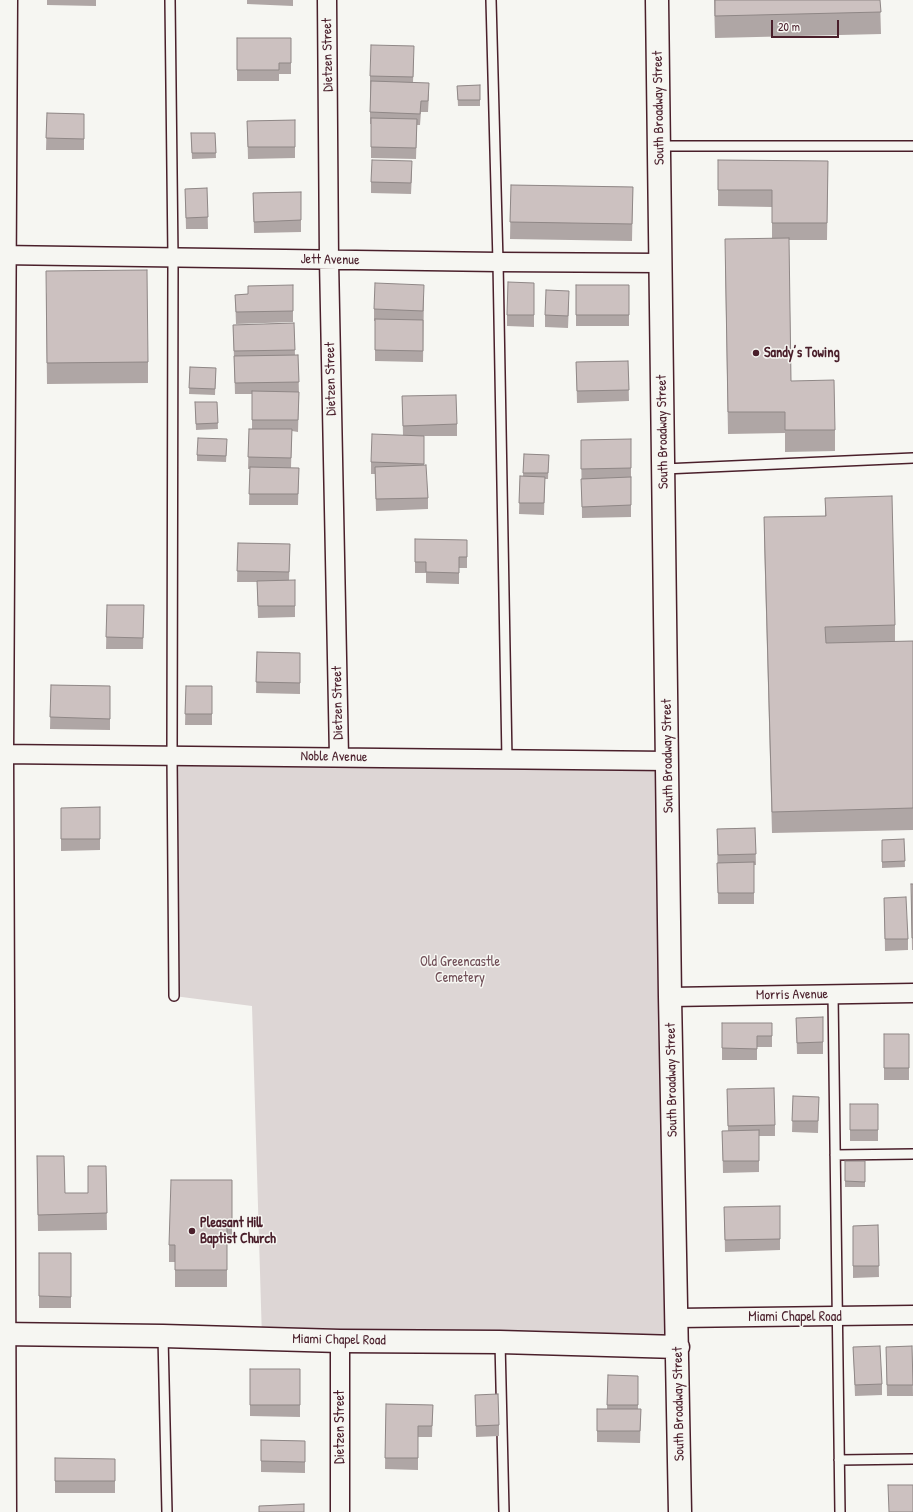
<!DOCTYPE html>
<html>
<head>
<meta charset="utf-8">
<style>
  body { margin:0 }
  #map { position:relative; width:913px; height:1512px; overflow:hidden; background:#f6f6f2; font-family:"Patrick Hand",sans-serif }
  canvas { display:block }
  .scale { position:absolute; left:771px; top:20px; width:68px; height:18px; box-sizing:border-box; border:2px solid #4a1f2b; border-top:0; padding-left:5px; font-size:12px; line-height:14px; white-space:nowrap; color:#4a1f2b; -webkit-text-stroke:3px #f6f6f2; paint-order:stroke }
</style>
</head>
<body>
<div id="map">
<canvas width="913" height="1512"></canvas>
<div class="scale">20 m</div>
</div>
<script>
const ctx = document.querySelector('canvas').getContext('2d');
ctx.lineJoin = 'round';
function fillPath(path, color) {
  ctx.fillStyle = color;
  ctx.fill(path, 'evenodd');
}
function poly(rows) {
  const path = new Path2D();
  for (const r of rows) {
    path.moveTo(r[0], r[1]);
    for (let i = 2; i < r.length; i += 2) path.lineTo(r[i], r[i + 1]);
  }
  return path;
}
function trace(path, color, width, dash) {
  ctx.strokeStyle = color;
  ctx.lineWidth = width;
  ctx.lineCap = dash ? 'butt' : 'round';
  ctx.setLineDash(dash || []);
  ctx.stroke(path);
}
function label(font, color, halo, rows, align = 'center') {
  ctx.font = font + ' "Patrick Hand",sans-serif';
  ctx.lineWidth = 3;
  ctx.setLineDash([]);
  ctx.textBaseline = 'middle';
  ctx.strokeStyle = halo;
  ctx.fillStyle = color;
  for (const [text, x, y, turn = 0] of rows) {
    ctx.save();
    ctx.translate(x, y);
    ctx.rotate((+turn || 0) * Math.PI / 180);
    ctx.textAlign = isNaN(turn) ? turn : align;
    if (halo) ctx.strokeText(text, 0, 0);
    ctx.fillText(text, 0, 0);
    ctx.restore();
  }
}
fillPath(poly([
  [172,756,668,761,678,1347,262,1339,252,1006,174,996]
]), '#ddd6d5');
const lane = poly([
  [170,0,173,257,172,756,174,996],
  [491,0,498,262,507,760],
  [659,146,913,146],
  [664,469,913,458],
  [833,994,840,1512],
  [835,1155,913,1154],
  [163,1336,167,1512],
  [500,1342,504,1512],
  [839,1460,913,1459]
]);
const street = poly([
  [327,0,329,260,339,757],
  [0,255,498,262,660,263],
  [0,754,668,761],
  [670,997,913,993],
  [677,1318,913,1315],
  [7,1512,4,754,8,0],
  [340,1512,340,1341]
]);
const secondary = poly([
  [657,0,670,997,680,1512],
  [0,1334,163,1336,340,1341,500,1342,678,1347]
]);
trace(lane, '#4a1f2b', 12);
trace(street, '#4a1f2b', 21);
trace(secondary, '#4a1f2b', 25);
trace(lane, '#f6f6f2', 9);
trace(street, '#f6f6f2', 18);
trace(secondary, '#f6f6f2', 22);
fillPath(poly([
  [47,0,96,0,96,6,47,5],
  [247,0,293,0,293,6,247,4],
  [714,0,880,0,881,34,715,38],
  [237,38,291,38,291,74,279,74,279,81,237,81],
  [414,58,413,82,429,94,428,112,421,112,420,125,417,125,416,159,371,158,371,124,370,124,370,76],
  [480,85,480,106,458,106,457,86],
  [47,113,84,114,84,150,46,150],
  [295,120,295,158,248,159,247,121],
  [191,133,215,133,216,158,192,159],
  [718,160,828,161,827,240,789,240,791,381,835,430,835,451,785,452,785,433,728,434,725,260,772,238,772,207,718,206],
  [412,173,411,194,371,193,371,182],
  [511,185,633,187,632,241,510,239],
  [207,188,208,229,186,229,185,189],
  [301,192,301,232,254,233,253,193],
  [293,285,293,322,236,324,235,295,248,294],
  [576,285,629,285,629,326,576,326],
  [46,293,148,362,148,383,47,384],
  [534,294,534,327,507,326,507,315],
  [424,296,423,362,375,361,375,321,374,321,374,309],
  [569,302,568,328,545,327,545,315],
  [294,323,295,355,298,355,299,394,298,432,292,431,291,468,299,468,298,505,249,505,250,469,248,469,249,429,252,429,252,394,235,394,233,325],
  [628,361,629,401,577,403,576,362],
  [190,367,216,368,215,395,189,394],
  [402,396,457,424,457,436,424,436,424,465,428,498,428,509,376,511,375,474,371,474,371,462,403,435],
  [195,402,217,402,218,429,196,430],
  [631,439,631,517,582,518,581,440],
  [227,445,226,462,197,461,197,455],
  [524,454,549,455,548,479,545,479,544,515,519,514,520,476,523,476],
  [825,498,895,625,895,642,913,641,913,830,772,833,764,539,764,517,825,516],
  [415,539,467,540,467,568,459,568,459,584,426,583,426,573,415,573],
  [238,543,290,544,289,581,295,580,295,617,258,618,257,582,237,582],
  [107,605,144,605,143,649,106,649],
  [257,652,300,653,300,694,256,693],
  [51,685,110,686,110,730,50,729],
  [186,686,212,686,212,725,185,725],
  [100,807,100,850,61,851,61,808],
  [755,828,756,865,754,865,754,904,718,904,717,829],
  [904,839,905,867,882,868,882,840],
  [913,884,913,950,912,950,911,896],
  [884,898,908,939,908,950,885,951],
  [823,1017,823,1054,797,1054,796,1018],
  [722,1023,772,1023,772,1047,757,1047,757,1060,722,1060],
  [884,1034,909,1034,909,1080,884,1080],
  [727,1089,775,1125,775,1136,759,1136,759,1172,723,1173,722,1131,728,1131],
  [793,1096,819,1097,818,1133,792,1132],
  [850,1104,878,1104,878,1141,850,1141],
  [37,1156,65,1193,88,1193,106,1166,107,1230,38,1231],
  [845,1161,865,1161,865,1187,845,1187],
  [232,1180,232,1243,227,1243,227,1287,175,1287,175,1262,169,1262,169,1245],
  [780,1206,780,1250,725,1252,724,1207],
  [878,1225,879,1277,853,1278,853,1226],
  [39,1253,71,1253,71,1308,39,1308],
  [912,1346,913,1396,887,1396,886,1347],
  [853,1347,882,1384,882,1395,855,1396],
  [250,1369,300,1369,300,1417,250,1416],
  [608,1375,638,1387,638,1409,641,1409,640,1443,597,1442,597,1431,607,1409],
  [475,1395,499,1425,499,1436,476,1437],
  [386,1404,433,1405,432,1437,418,1437,418,1470,385,1469],
  [261,1440,305,1441,305,1473,261,1472],
  [55,1458,115,1459,115,1493,55,1493]
]), '#afa6a5');
const building = poly([
  [715,0,880,0,881,12,715,16,715,0],
  [237,38,291,38,291,63,279,63,279,70,237,70,237,38],
  [371,45,414,46,413,77,370,76,371,45],
  [371,81,429,83,428,101,421,101,420,114,370,112,371,81],
  [480,85,480,100,458,100,457,86,480,85],
  [47,113,84,114,84,139,46,138,47,113],
  [371,118,417,119,416,148,371,147,371,118],
  [295,120,295,147,248,147,247,121,295,120],
  [191,133,215,133,216,153,192,153,191,133],
  [372,160,412,161,411,183,371,182,372,160],
  [718,160,828,161,827,223,772,223,772,190,718,190,718,160],
  [511,185,633,187,632,224,510,222,511,185],
  [207,188,208,217,186,218,185,189,207,188],
  [301,192,301,220,254,222,253,193,301,192],
  [789,238,791,381,834,380,835,430,785,430,785,412,728,412,725,239,789,238],
  [147,270,148,362,47,363,46,271,147,270],
  [508,282,534,283,534,315,507,315,508,282],
  [375,283,424,285,423,311,374,309,375,283],
  [293,285,293,311,236,312,235,295,248,294,248,286,293,285],
  [576,285,629,285,629,315,576,315,576,285],
  [546,290,569,291,568,316,545,315,546,290],
  [375,319,423,320,423,351,375,350,375,319],
  [294,323,295,350,234,351,233,325,294,323],
  [298,355,299,382,235,383,234,356,298,355],
  [628,361,629,390,577,391,576,362,628,361],
  [190,367,216,368,215,389,189,388,190,367],
  [252,391,299,392,298,420,252,420,252,391],
  [456,395,457,424,403,426,402,396,456,395],
  [195,402,217,402,218,423,196,424,195,402],
  [249,429,292,429,291,458,248,457,249,429],
  [372,434,424,436,424,464,371,462,372,434],
  [198,438,227,439,226,456,197,455,198,438],
  [631,439,631,468,581,469,581,440,631,439],
  [524,454,549,455,548,473,523,473,524,454],
  [426,465,428,498,376,499,375,467,426,465],
  [250,467,299,468,298,494,249,494,250,467],
  [520,476,545,477,544,503,519,503,520,476],
  [631,477,631,505,582,507,581,479,631,477],
  [892,496,895,625,825,627,826,643,913,641,913,808,772,812,764,517,826,516,825,498,892,496],
  [415,539,467,540,467,557,459,557,459,573,426,572,426,562,415,562,415,539],
  [238,543,290,544,289,572,237,571,238,543],
  [295,580,295,606,258,606,257,581,295,580],
  [107,605,144,605,143,638,106,637,107,605],
  [257,652,300,653,300,683,256,682,257,652],
  [51,685,110,686,110,719,50,717,51,685],
  [186,686,212,686,212,714,185,714,186,686],
  [100,807,100,839,61,839,61,808,100,807],
  [755,828,756,854,718,855,717,829,755,828],
  [904,839,905,861,882,862,882,840,904,839],
  [754,862,754,893,718,893,717,863,754,862],
  [911,884,913,884,913,938,912,938,911,884],
  [906,897,908,939,885,939,884,898,906,897],
  [823,1017,823,1042,797,1043,796,1018,823,1017],
  [722,1023,772,1023,772,1036,757,1036,757,1049,722,1048,722,1023],
  [884,1034,909,1034,909,1068,884,1068,884,1034],
  [774,1088,775,1125,728,1126,727,1089,774,1088],
  [793,1096,819,1097,818,1121,792,1121,793,1096],
  [850,1104,878,1104,878,1130,850,1130,850,1104],
  [759,1130,759,1161,723,1161,722,1131,759,1130],
  [37,1156,64,1156,65,1193,88,1193,88,1166,106,1166,107,1213,38,1215,37,1156],
  [845,1161,865,1161,865,1182,845,1181,845,1161],
  [171,1180,232,1180,232,1226,227,1226,227,1270,175,1270,175,1245,169,1245,171,1180],
  [780,1206,780,1239,725,1240,724,1207,780,1206],
  [878,1225,879,1266,853,1266,853,1226,878,1225],
  [39,1253,71,1253,71,1297,39,1296,39,1253],
  [880,1346,882,1384,855,1385,853,1347,880,1346],
  [912,1346,913,1385,887,1385,886,1347,912,1346],
  [250,1369,300,1369,300,1405,250,1405,250,1369],
  [608,1375,638,1376,638,1405,607,1405,608,1375],
  [498,1394,499,1425,476,1426,475,1395,498,1394],
  [386,1404,433,1405,432,1426,418,1426,418,1458,385,1458,386,1404],
  [597,1409,641,1409,640,1431,597,1431,597,1409],
  [261,1440,305,1441,305,1462,261,1461,261,1440],
  [55,1458,115,1459,115,1481,55,1481,55,1458],
  [888,1485,913,1485,913,1512,889,1512,888,1485],
  [304,1504,304,1512,259,1512,259,1506,304,1504]
]);
fillPath(building, '#ccc1c0');
trace(building, '#8f8786', 1);
for (const [x, y, r, color] of [
  [756,353,4,"#4a1f2b"],
  [192,1231,4,"#4a1f2b"]
]) {
  const dot = new Path2D();
  dot.arc(x, y, r, 0, 2 * Math.PI);
  ctx.fillStyle = color;
  ctx.fill(dot);
  trace(dot, '#f6f6f2', 1.5);
}
label('14px', '#4a1f2b', '#f6f6f2', [
  ["Dietzen Street",328,55,-91],
  ["South Broadway Street",659,108,-91],
  ["Jett Avenue",330,260,1],
  ["Dietzen Street",331,379,-91],
  ["South Broadway Street",663,432,-91],
  ["Dietzen Street",338,703,-91],
  ["South Broadway Street",668,756,-91],
  ["Noble Avenue",334,757,1],
  ["Morris Avenue",792,995,-1],
  ["South Broadway Street",672,1080,-91],
  ["Miami Chapel Road",795,1317],
  ["Miami Chapel Road",339,1340,1],
  ["South Broadway Street",679,1404,-91],
  ["Dietzen Street",340,1427,-90]
]);
label('bold 14px', '#4a1f2b', '#f6f6f2', [
  ["Sandy’s Towing",764,353],
  ["Pleasant Hill",200,1223],
  ["Baptist Church",200,1239]
], 'left');
label('14px', '#6f4d56', '#f6f6f2', [
  ["Old Greencastle",460,962],
  ["Cemetery",460,978]
]);
</script>
</body>
</html>
